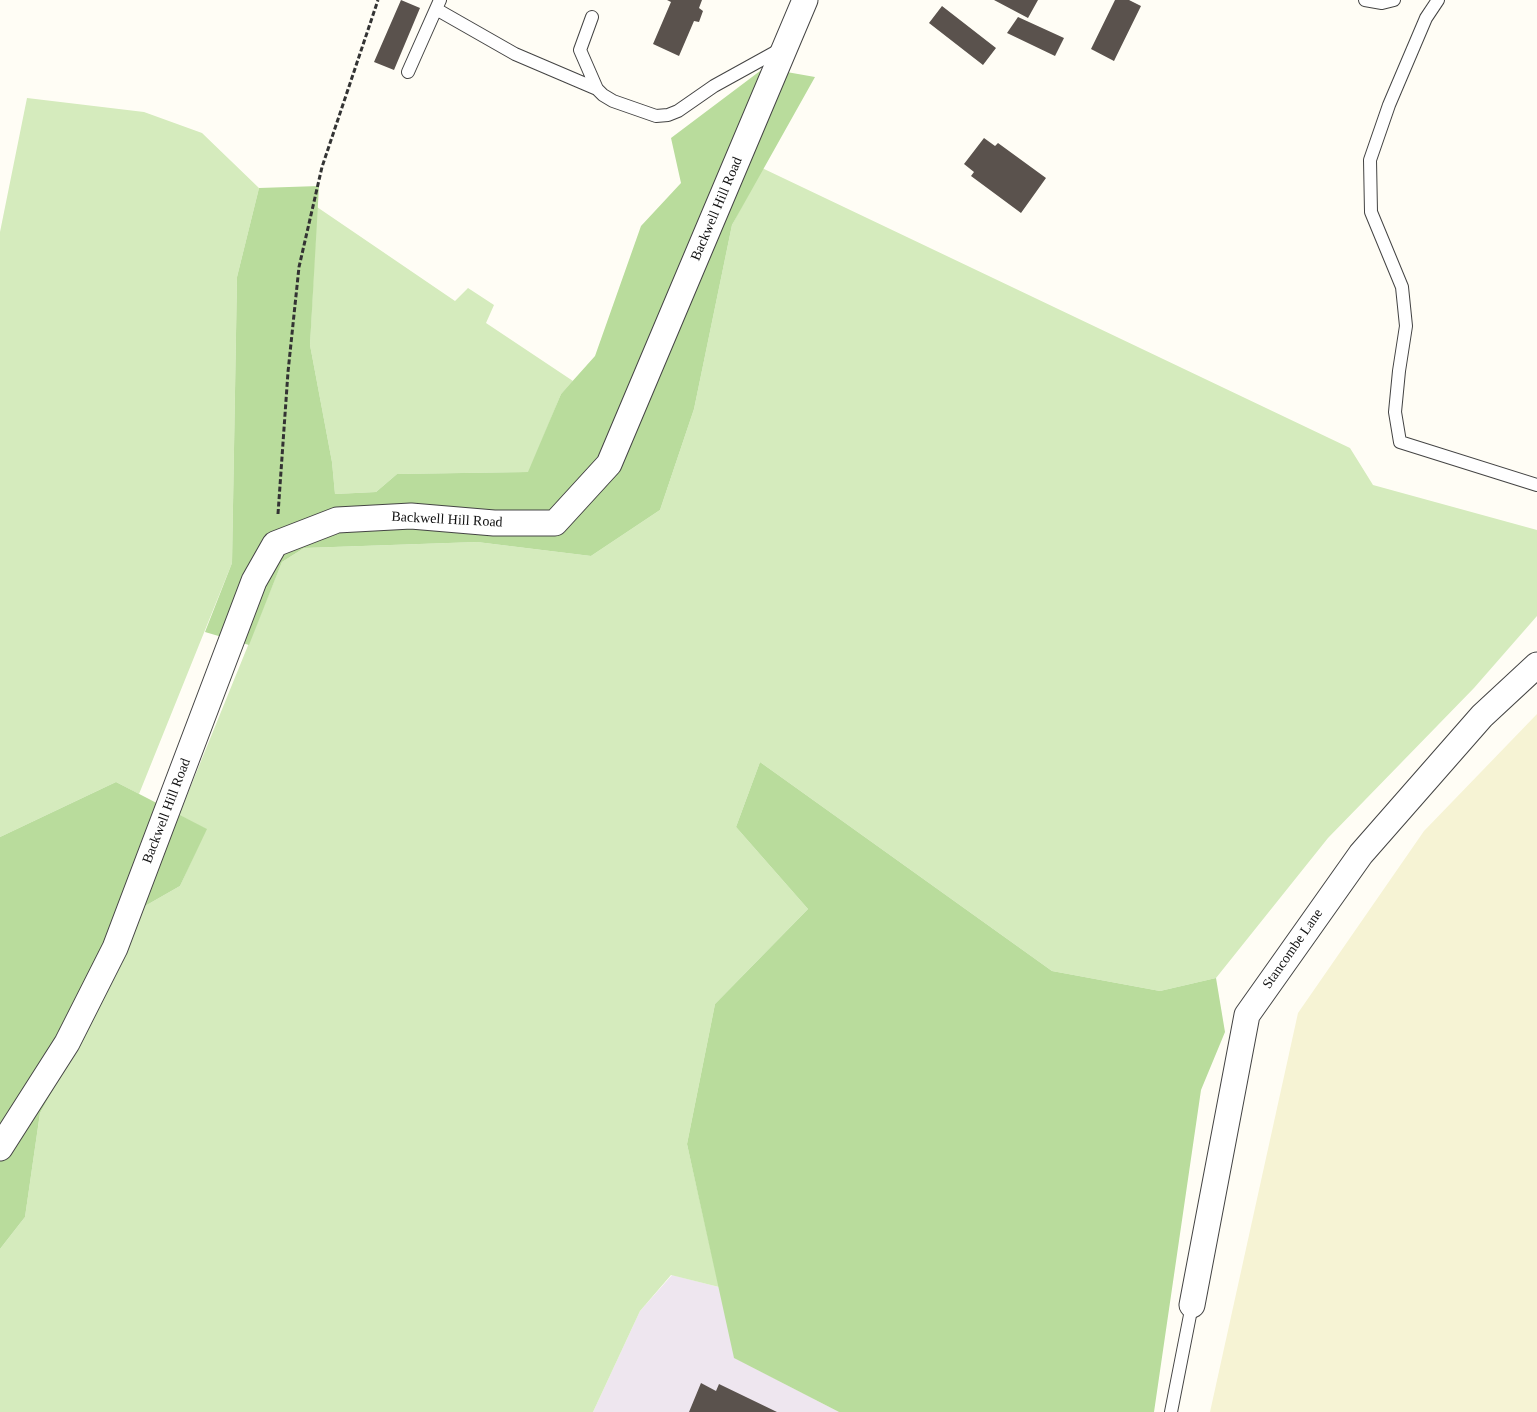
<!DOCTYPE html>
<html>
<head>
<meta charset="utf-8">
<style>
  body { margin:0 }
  canvas { display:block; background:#fffdf5 }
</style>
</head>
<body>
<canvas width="1537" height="1412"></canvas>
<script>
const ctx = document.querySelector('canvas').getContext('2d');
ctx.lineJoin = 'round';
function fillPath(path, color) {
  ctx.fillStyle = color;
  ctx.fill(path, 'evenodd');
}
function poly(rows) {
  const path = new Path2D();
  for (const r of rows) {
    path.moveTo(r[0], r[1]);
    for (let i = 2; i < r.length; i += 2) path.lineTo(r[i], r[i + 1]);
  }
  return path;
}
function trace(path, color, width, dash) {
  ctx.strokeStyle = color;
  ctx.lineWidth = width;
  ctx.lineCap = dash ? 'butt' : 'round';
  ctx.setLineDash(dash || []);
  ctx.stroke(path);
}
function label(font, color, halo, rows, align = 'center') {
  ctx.font = font + ' "Times New Roman",serif';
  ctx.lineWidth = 5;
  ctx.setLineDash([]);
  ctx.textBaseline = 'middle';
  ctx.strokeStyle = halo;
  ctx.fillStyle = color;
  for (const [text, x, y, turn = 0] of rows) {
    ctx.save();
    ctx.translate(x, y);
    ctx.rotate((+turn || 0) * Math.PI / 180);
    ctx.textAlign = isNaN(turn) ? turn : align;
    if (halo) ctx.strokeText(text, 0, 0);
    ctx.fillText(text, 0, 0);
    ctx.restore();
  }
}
fillPath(poly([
  [672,1275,719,1287,735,1358,839,1412,593,1412,640,1311]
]), '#eee6ef');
fillPath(poly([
  [1537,714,1537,1412,1210,1412,1298,1013,1424,831]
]), '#f6f3d4');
fillPath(poly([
  [27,98,144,112,202,133,259,188,237,277,232,563,139,794,116,782,0,837,0,232],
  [762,168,1350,448,1373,485,1537,530,1537,616,1474,688,1328,838,1216,978,1160,991,1052,971,760,762,736,827,808,909,715,1004,687,1144,719,1287,671,1275,640,1311,593,1412,0,1412,0,1249,25,1217,40,1113,80,1043,145,906,180,886,206,829,179,815,282,562,304,548,477,542,591,556,660,510,694,409,732,225],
  [317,207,455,301,468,288,494,305,486,323,573,381,561,394,529,472,397,474,376,492,335,494,332,462,310,345]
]), '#d5ebbd');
fillPath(poly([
  [764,68,815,77,732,225,694,409,660,510,591,556,477,542,304,548,282,562,249,645,205,632,232,563,237,277,259,188,319,186,310,345,332,462,335,494,376,492,397,474,528,472,561,394,595,356,641,226,681,183,671,138],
  [760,762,1052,971,1160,991,1216,978,1225,1032,1201,1090,1154,1412,839,1412,734,1358,687,1144,715,1004,808,909,736,827],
  [116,782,207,829,180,886,145,906,80,1043,40,1113,25,1217,0,1249,0,837]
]), '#b9dc9c');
fillPath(poly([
  [401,0,420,8,394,70,374,62],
  [667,0,702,0,699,8,703,11,699,22,694,21,679,56,653,44,671,2],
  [994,0,1038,0,1028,18],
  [1115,0,1129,0,1141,6,1114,61,1091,49],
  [942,6,996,48,983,65,929,23],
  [1018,17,1064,38,1055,56,1007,33],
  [984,138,995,146,998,143,1046,178,1021,213,971,176,974,172,964,164],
  [701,1383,716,1391,719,1384,777,1412,689,1412]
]), '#5a524d');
const lane = poly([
  [1365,0,1382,3,1394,0],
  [1438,0,1426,18,1389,105,1370,160,1371,212,1402,287,1406,326,1399,371,1395,412,1400,442,1537,485],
  [436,9,515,54,597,89],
  [592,17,580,50,597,89,603,95,613,101,656,116,668,115,678,111,714,86,781,49],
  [408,72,440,0],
  [1171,1412,1192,1305]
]);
const street = poly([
  [0,1148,67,1043,115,948,254,581,275,544,337,520,411,516,494,523,555,523,609,464,805,0],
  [1192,1305,1247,1015,1361,854,1482,716,1537,665]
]);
trace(lane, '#444', 14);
trace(street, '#444', 27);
trace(poly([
  [278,514,288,372,299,267,322,167,378,0]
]), '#333', 3, [5, 2.5]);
trace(lane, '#fff', 12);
trace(street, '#fff', 25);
label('14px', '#111', '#fff', [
  ["Backwell Hill Road",717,209,-67],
  ["Backwell Hill Road",447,520,3],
  ["Backwell Hill Road",167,811,-69],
  ["Stancombe Lane",1293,949,-55]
]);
</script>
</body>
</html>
